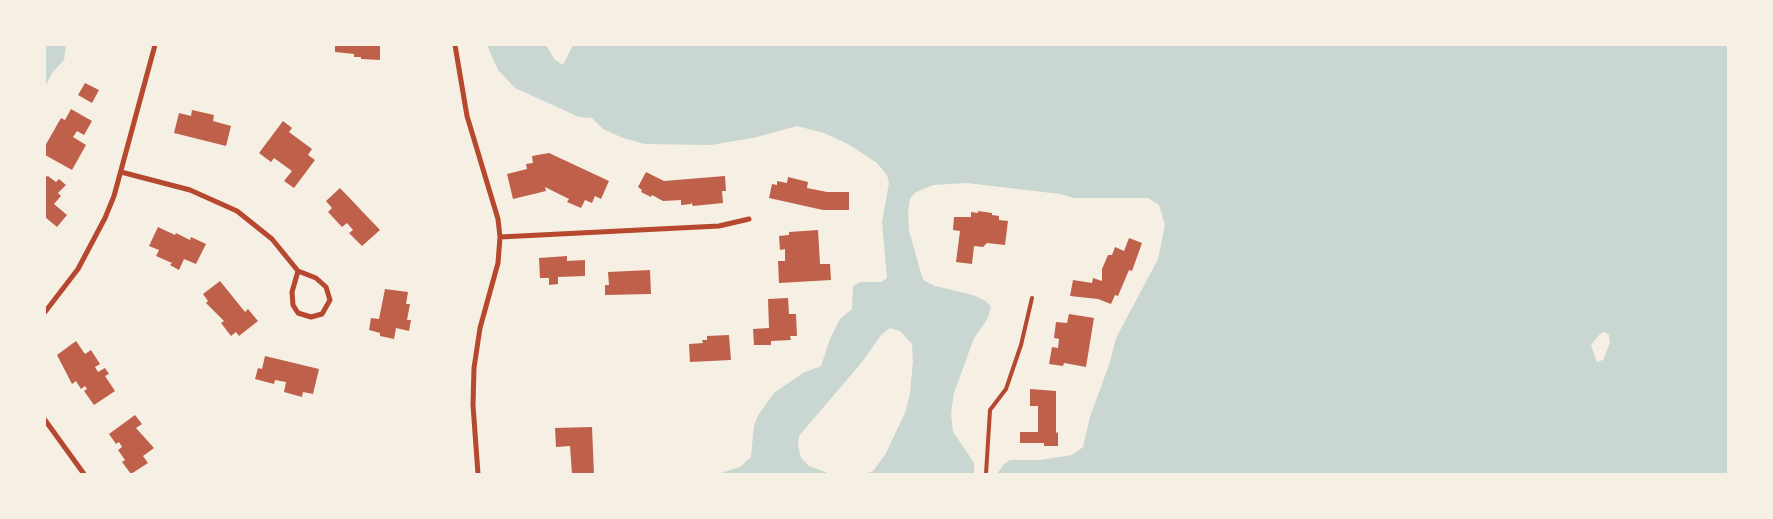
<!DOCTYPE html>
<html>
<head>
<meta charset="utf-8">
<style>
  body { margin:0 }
  #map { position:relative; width:1773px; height:519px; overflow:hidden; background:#f6efe4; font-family:Overpass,sans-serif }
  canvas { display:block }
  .frame { position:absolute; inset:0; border:46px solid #f6efe4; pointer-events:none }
</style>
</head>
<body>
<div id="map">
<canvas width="1773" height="519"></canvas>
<div class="frame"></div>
</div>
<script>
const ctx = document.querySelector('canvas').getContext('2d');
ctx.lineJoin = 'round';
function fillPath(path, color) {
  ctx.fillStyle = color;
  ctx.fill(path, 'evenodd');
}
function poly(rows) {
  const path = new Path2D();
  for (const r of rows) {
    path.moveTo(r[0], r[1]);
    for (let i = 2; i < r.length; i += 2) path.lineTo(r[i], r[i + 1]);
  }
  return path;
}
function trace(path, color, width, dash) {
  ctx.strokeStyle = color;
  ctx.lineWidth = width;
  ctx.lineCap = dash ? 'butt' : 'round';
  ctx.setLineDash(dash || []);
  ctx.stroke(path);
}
fillPath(poly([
  [45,45,66,45,64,60,52,73,45,87],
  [487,45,546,45,555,60,563,65,573,45,1728,45,1728,474,997,474,1004,464,1010,460,1040,460,1072,455,1083,447,1090,417,1110,362,1116,338,1158,259,1165,225,1159,205,1148,198,1074,198,1060,194,967,183,933,185,916,192,910,198,908,212,909,231,923,280,935,286,973,295,986,301,991,307,988,318,974,338,954,393,951,413,953,432,974,463,974,474,864,474,873,471,885,455,905,413,910,394,913,361,912,344,900,331,890,328,881,335,862,362,799,436,798,445,801,458,809,466,830,474,718,474,740,467,751,457,754,425,759,414,774,393,803,373,821,366,830,339,840,319,852,309,853,286,860,282,881,282,887,278,882,222,889,183,887,175,877,163,850,145,824,133,797,126,753,138,711,145,645,144,623,138,603,129,592,118,579,117,515,88,498,70],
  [1605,332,1609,335,1610,343,1603,360,1597,362,1591,345,1600,334]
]), '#c9d6d2');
fillPath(poly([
  [335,45,380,45,380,60,361,59,361,57,354,57,354,54,335,52],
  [85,83,99,90,92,103,78,95],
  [71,109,92,121,84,135,77,131,73,137,86,145,72,170,45,155,45,146,61,118,65,120],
  [192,110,214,115,213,121,231,126,226,146,174,133,179,113,191,116],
  [283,121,292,128,289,132,312,149,308,155,315,160,294,188,284,181,292,171,274,158,271,162,259,153],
  [549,153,609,181,601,199,595,196,592,203,585,200,581,208,567,202,569,199,545,187,546,191,513,199,507,174,527,169,526,164,533,163,532,156],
  [646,172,664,181,725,176,726,191,722,191,723,203,693,206,691,202,691,204,681,205,681,200,663,201,652,195,651,197,641,192,642,190,638,187],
  [48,176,56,182,59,179,66,185,58,193,61,196,54,204,67,215,57,227,45,217,45,177],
  [788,177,808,182,807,188,827,192,849,192,849,210,823,210,769,198,772,184,777,185,777,181,787,183],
  [340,188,380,230,362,246,349,233,353,230,347,223,342,227,328,212,332,208,326,201],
  [978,211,992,213,992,215,999,216,999,220,1008,221,1005,245,987,243,983,247,974,246,972,264,956,262,960,231,953,230,954,217,971,217,971,212,978,213],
  [158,227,175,235,176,233,190,240,191,237,206,244,196,264,184,259,179,270,170,265,172,263,156,256,159,250,149,246],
  [818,230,820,264,830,264,831,280,779,283,778,261,785,261,785,249,780,250,779,236,789,235,789,232],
  [1129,238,1142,243,1132,271,1129,270,1118,296,1115,295,1111,304,1098,299,1070,296,1073,280,1092,283,1093,278,1102,281,1102,269,1108,255,1112,255,1115,247,1124,251],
  [567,256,567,261,585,260,585,276,558,277,558,284,549,285,549,278,540,278,539,258],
  [650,270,651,294,605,295,605,285,609,285,608,272],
  [220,281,245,312,248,309,258,321,239,336,236,332,231,336,221,323,224,321,206,303,208,301,203,294],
  [385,289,408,292,406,304,410,304,407,320,411,320,409,331,396,328,394,339,380,336,380,333,369,330,371,318,379,319],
  [788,298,789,314,796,314,797,336,790,336,791,340,771,341,771,345,754,345,753,329,769,328,768,299],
  [1069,314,1094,318,1086,367,1064,363,1063,366,1049,364,1052,347,1058,348,1059,339,1054,338,1056,322,1067,323],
  [729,335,731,360,690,362,689,344,703,343,702,340,707,340,707,336],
  [76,341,85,354,91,350,100,364,95,367,98,372,105,368,109,374,105,376,115,391,94,405,84,391,87,389,85,386,81,389,76,381,72,384,57,355],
  [265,356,319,369,313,394,303,392,302,397,284,392,286,382,275,380,274,384,255,379,258,368,262,369],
  [1030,389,1056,391,1056,433,1058,432,1058,446,1044,446,1044,443,1020,443,1020,432,1038,432,1038,406,1030,406],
  [135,415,142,424,136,428,154,448,143,456,148,463,131,474,122,462,125,460,118,450,122,447,119,442,116,444,109,434],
  [592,427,594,474,572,474,570,446,556,447,555,428]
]), '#bf614a');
trace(poly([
  [986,474,990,410,1006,389,1021,345,1032,298]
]), '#b5482f', 4);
trace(poly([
  [455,45,467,116,498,219,500,237,498,263,480,328,474,368,473,405,478,474],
  [121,172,190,190,237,211,272,239,298,271,292,292,293,305,298,313,311,317,322,314,330,300,326,287,316,278,298,271],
  [500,237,719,226,749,219],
  [45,312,78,269,105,218,114,196,155,45],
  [45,420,84,474]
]), '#b5482f', 5);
</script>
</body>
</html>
